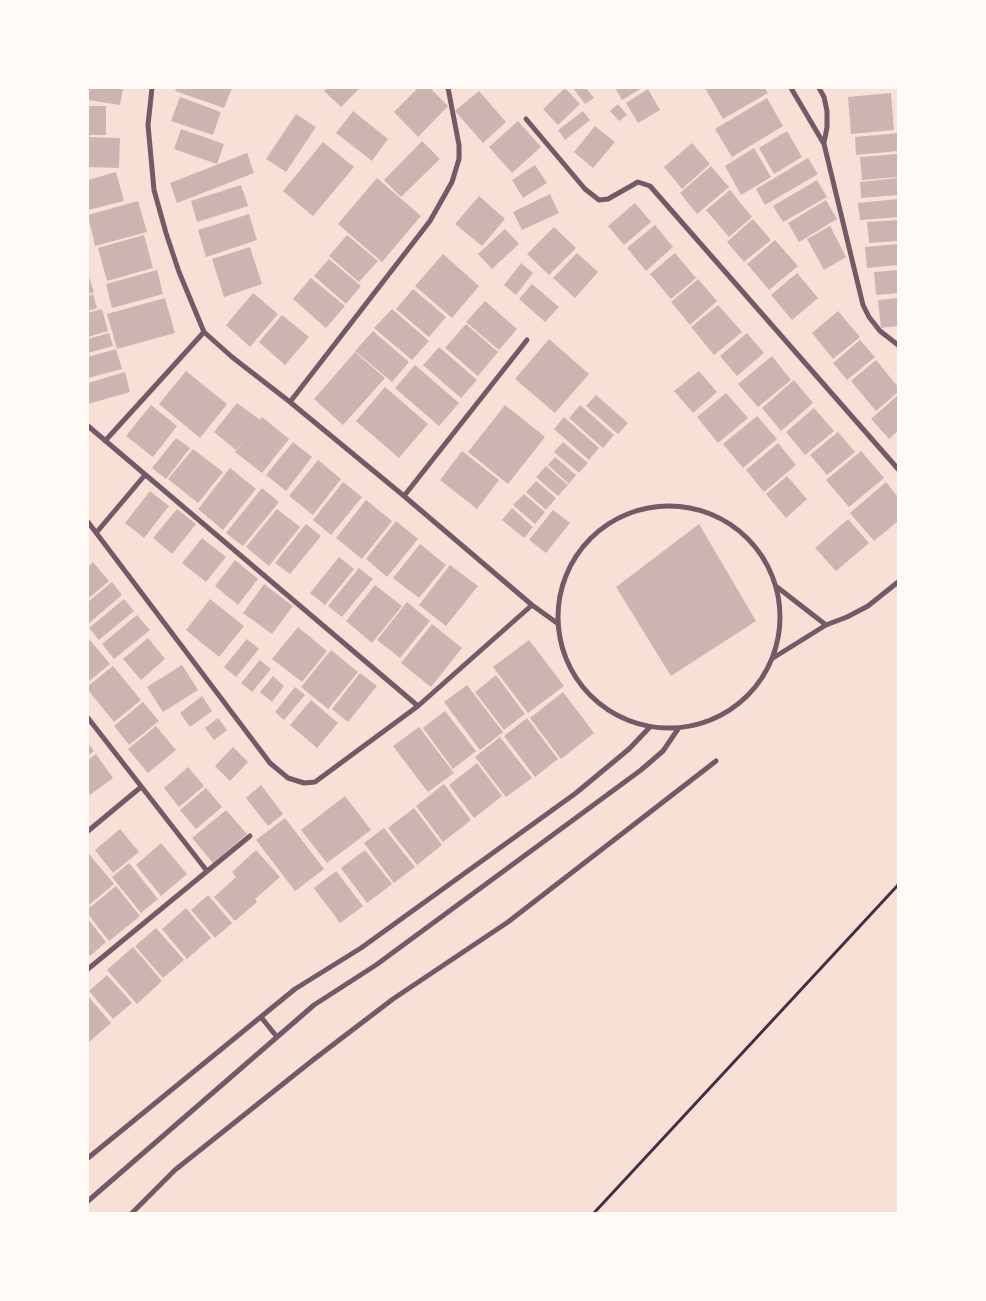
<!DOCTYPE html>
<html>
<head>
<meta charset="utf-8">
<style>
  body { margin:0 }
  #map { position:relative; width:986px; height:1301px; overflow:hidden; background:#f7e1d7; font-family:Raleway,sans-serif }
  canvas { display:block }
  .frame { position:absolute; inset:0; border:89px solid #fffaf5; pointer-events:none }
</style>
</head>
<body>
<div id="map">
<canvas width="986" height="1301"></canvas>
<div class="frame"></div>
</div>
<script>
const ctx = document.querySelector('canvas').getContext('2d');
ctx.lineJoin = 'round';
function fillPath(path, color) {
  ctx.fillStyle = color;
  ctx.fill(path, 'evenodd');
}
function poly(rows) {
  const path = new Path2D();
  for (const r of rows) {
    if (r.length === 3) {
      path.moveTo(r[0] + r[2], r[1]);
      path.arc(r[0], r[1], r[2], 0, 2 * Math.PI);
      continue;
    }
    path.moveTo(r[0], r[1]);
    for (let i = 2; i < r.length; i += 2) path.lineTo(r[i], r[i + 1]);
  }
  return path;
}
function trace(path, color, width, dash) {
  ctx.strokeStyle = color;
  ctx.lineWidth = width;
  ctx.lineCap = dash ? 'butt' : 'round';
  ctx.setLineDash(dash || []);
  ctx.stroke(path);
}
fillPath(poly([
  [88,88,123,88,120,105,88,100],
  [176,88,232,88,224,108,175,91],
  [327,88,360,88,341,107,324,91],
  [418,88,430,88,448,106,418,137,394,112],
  [565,88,580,104,558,125,543,109],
  [573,88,586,88,594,98,585,104],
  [615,88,642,88,622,100],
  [705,88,765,88,768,93,723,119],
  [648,89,660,110,638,123,626,103],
  [479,91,506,122,483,143,455,111],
  [891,93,894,130,851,134,848,97],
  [180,97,221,112,213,135,171,121],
  [767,98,783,126,732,157,715,129],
  [618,104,627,115,619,121,610,111],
  [88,106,106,106,106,135,88,135],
  [353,111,388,139,372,161,336,133],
  [583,111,590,120,565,140,558,130],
  [296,114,316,127,286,172,266,159],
  [518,121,541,147,512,173,489,147],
  [595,126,615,142,593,168,574,152],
  [181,129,224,144,217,164,174,149],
  [787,131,802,157,774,174,759,148],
  [898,133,898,151,856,155,855,137],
  [88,137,120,138,119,168,88,167],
  [422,141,440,159,401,197,384,180],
  [323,142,354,167,313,216,283,191],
  [692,143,710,164,682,189,664,167],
  [754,148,771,177,741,195,725,166],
  [247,153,254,173,177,203,170,183],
  [898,154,898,177,862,180,860,157],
  [808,158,818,174,765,205,756,189],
  [535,165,547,183,523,198,512,180],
  [711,166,729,187,697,214,680,193],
  [116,172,124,201,88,210,88,180],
  [377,178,421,216,382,262,338,224],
  [898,178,898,195,861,198,860,182],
  [817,180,827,197,783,222,773,206],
  [241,185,248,206,197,222,191,201],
  [730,190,752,217,729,237,706,210],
  [550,194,559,213,522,230,513,212],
  [479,196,505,219,482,246,455,224],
  [898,199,898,217,860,220,858,203],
  [826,200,837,219,799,242,788,223],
  [138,201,147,232,95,246,88,215],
  [635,203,651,222,624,245,608,226],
  [249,214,257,240,206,257,198,230],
  [753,219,771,240,744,262,727,242],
  [898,220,898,241,869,243,867,222],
  [655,225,673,247,646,271,627,248],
  [830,226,846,257,824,270,807,239],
  [554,227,576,248,549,275,527,254],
  [505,229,519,244,492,269,478,254],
  [144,235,153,268,107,281,98,248],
  [347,235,378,261,359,282,329,256],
  [775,240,798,266,769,290,747,264],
  [898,244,898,265,867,268,865,247],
  [250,247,262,284,224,297,212,259],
  [577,253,598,272,575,298,553,278],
  [675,253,696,278,671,299,650,274],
  [443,254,479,286,452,318,415,286],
  [329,259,361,286,346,304,314,276],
  [521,263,533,273,516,295,504,285],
  [157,270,163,294,112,308,106,284],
  [898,270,898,293,876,295,874,272],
  [88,273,94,292,88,294],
  [797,273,818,298,792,320,771,295],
  [311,278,345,306,326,328,293,299],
  [698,279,717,301,690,325,671,302],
  [532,284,559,307,545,322,519,299],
  [413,289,446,317,429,337,396,309],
  [253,293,278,314,250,347,226,325],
  [93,294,97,308,88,311,88,296],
  [165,298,175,333,117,349,107,314],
  [898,298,898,326,881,328,878,300],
  [485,301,517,329,499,350,466,322],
  [718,305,742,332,714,355,691,327],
  [102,309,108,331,88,337,88,313],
  [392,309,429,341,412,360,374,328],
  [838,311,860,337,833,359,812,333],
  [282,315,309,337,285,365,259,342],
  [466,324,498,352,478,376,445,348],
  [373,331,409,362,392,382,355,351],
  [109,333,113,346,88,353,88,339],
  [747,333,764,353,737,376,720,356],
  [549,339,589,374,555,413,515,379],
  [860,340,875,357,847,380,833,363],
  [439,347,477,380,461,398,423,365],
  [116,349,122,369,88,378,88,357],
  [355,352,385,378,343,425,314,399],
  [772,356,791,380,758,407,738,384],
  [876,360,898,387,898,392,876,411,851,381],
  [415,365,459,403,439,426,395,388],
  [186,371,227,404,200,438,159,404],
  [699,371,717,392,693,413,674,391],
  [125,372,130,392,88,404,88,383],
  [794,380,813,403,781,431,762,408],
  [385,387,428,424,399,458,356,421],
  [726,393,748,418,718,443,697,417],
  [596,395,628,423,618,434,586,406],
  [898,395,898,431,889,439,871,419],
  [237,403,260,420,262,417,289,439,262,473,235,452,253,429,236,450,214,432],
  [151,405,177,426,153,457,126,436],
  [505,405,545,437,508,484,468,452],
  [580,405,614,435,603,448,569,418],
  [814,408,834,431,805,455,786,432],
  [757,416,777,439,743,468,723,444],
  [564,417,599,448,589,460,554,429],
  [838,432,855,452,827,475,810,455],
  [176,438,190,448,166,479,152,468],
  [293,442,312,457,286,491,266,475],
  [563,442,588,463,579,473,554,452],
  [778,443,796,465,764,492,746,470],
  [193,449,223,472,198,503,168,479],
  [462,451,499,480,477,509,440,480],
  [861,451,884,478,849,507,826,480],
  [555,457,576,475,569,484,548,465],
  [318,460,341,479,313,515,289,496],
  [546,466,568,485,558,496,536,477],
  [230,468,256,489,223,530,198,509],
  [787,476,807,499,786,518,766,494],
  [536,481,556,498,546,510,526,492],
  [343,482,362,497,331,535,313,520],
  [886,482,898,497,898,521,874,541,850,513],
  [262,488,279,502,243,546,226,533],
  [150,491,169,506,144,538,125,523],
  [524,494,545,512,535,524,513,505],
  [366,500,392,521,362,559,336,538],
  [512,508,533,527,524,538,502,520],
  [177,509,196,524,172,554,153,538],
  [277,509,300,527,269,566,246,547],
  [553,510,570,523,546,553,529,540],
  [848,519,869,543,836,571,815,548],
  [396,521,418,539,387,577,366,559],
  [306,524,321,536,290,574,275,563],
  [699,524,756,621,671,676,616,587],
  [202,538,226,557,206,582,182,563],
  [420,544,446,565,419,598,393,578],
  [339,557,354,569,325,605,310,593],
  [235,560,258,579,238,605,215,586],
  [93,562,109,581,88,599,88,567],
  [450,565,478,586,446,626,419,605],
  [359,568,373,579,342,617,328,606],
  [112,582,122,595,88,624,88,602],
  [264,584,293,606,272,634,243,613],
  [375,585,402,606,372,643,346,621],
  [124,599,134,611,99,640,89,628],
  [210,599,244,626,219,657,186,630],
  [407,602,430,621,400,658,377,640],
  [137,615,150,630,114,659,102,644],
  [432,624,462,648,431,687,401,663],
  [298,627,327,651,302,682,272,659],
  [148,638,165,659,141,680,123,659],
  [247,639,259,649,236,677,224,667],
  [90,640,110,664,88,682,88,643],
  [529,640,564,686,528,713,493,667],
  [331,650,358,672,328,709,301,687],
  [260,660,271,669,252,692,241,683],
  [182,665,198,690,163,712,147,687],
  [113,666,141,700,114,722,88,690,88,686],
  [360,673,377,686,348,722,332,709],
  [496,675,525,714,504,730,475,692],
  [273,676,284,686,272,702,260,692],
  [467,685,503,732,480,750,444,702],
  [295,687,305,695,284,720,275,712],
  [563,692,594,733,561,759,530,718],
  [202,696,212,711,190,727,180,713],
  [311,700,338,723,317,748,290,725],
  [143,702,159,721,129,745,114,726],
  [445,711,476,751,453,769,423,728],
  [218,718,227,730,214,740,205,728],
  [527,718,558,759,535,777,504,736],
  [156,726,176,750,148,773,128,749],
  [419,727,454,773,428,792,393,746],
  [500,737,532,778,506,797,475,757],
  [88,743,94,751,88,756],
  [233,747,248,762,230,781,215,766],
  [96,754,113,778,90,795,88,791,88,760],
  [477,763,502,796,474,818,449,785],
  [188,767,204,786,179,807,164,788],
  [444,784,471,820,443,842,416,806],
  [261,785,283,814,268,826,246,798],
  [206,788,222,807,196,829,180,810],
  [345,796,371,830,327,863,301,830],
  [414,808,442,845,417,865,388,828],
  [226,810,247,834,213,863,192,838],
  [285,818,324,869,295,891,256,840],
  [384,828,415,867,394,883,364,843],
  [120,829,139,852,113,873,95,850],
  [161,843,187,874,161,896,136,865],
  [256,850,280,877,255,899,257,902,235,921,214,897,236,877,232,872],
  [365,850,392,884,367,903,341,868],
  [89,854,114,884,89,905,88,904,88,855],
  [129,863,158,899,141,913,112,877],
  [336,871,363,906,340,923,314,888],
  [116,886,140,916,109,941,88,914,88,909],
  [208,895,232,923,215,938,191,910],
  [186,908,211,938,187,959,162,929],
  [88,919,106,942,90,956,88,953],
  [156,928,184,960,163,978,135,946],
  [133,947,162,981,137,1004,107,970],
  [107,975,132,1003,113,1019,89,991],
  [88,996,111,1023,89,1042,88,1040]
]), '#ccb4b1');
trace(poly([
  [593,1214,898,885]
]), '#4a2c40', 3);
trace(poly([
  [152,88,148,125,154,190,166,233,179,272,204,332,232,357,290,402,404,496,532,605,557,623],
  [791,88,824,144,863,305,869,317,880,331,898,345],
  [819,88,824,97,827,111,827,127,824,143],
  [526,119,585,189,599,200,608,199,638,182,650,186,898,469],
  [290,402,430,221,452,182,459,159,459,145,448,88],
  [88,426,418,706],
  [105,441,204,332],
  [404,496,527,340],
  [669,617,111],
  [88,522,270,763,288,778,304,783,315,782,418,706,532,605],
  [96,533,145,475],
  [777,587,826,625],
  [773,658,826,625,847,617,868,606,898,582],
  [88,718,207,871],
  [88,831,141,787],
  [88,969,250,836],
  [261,1017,277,1037],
  [88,1158,295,989,361,948,576,793,629,749,650,727],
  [88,1201,314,1005,376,965,641,770,663,751,678,729],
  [131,1214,175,1170,313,1060,393,999,508,922,716,761]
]), '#755966', 5);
</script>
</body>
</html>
